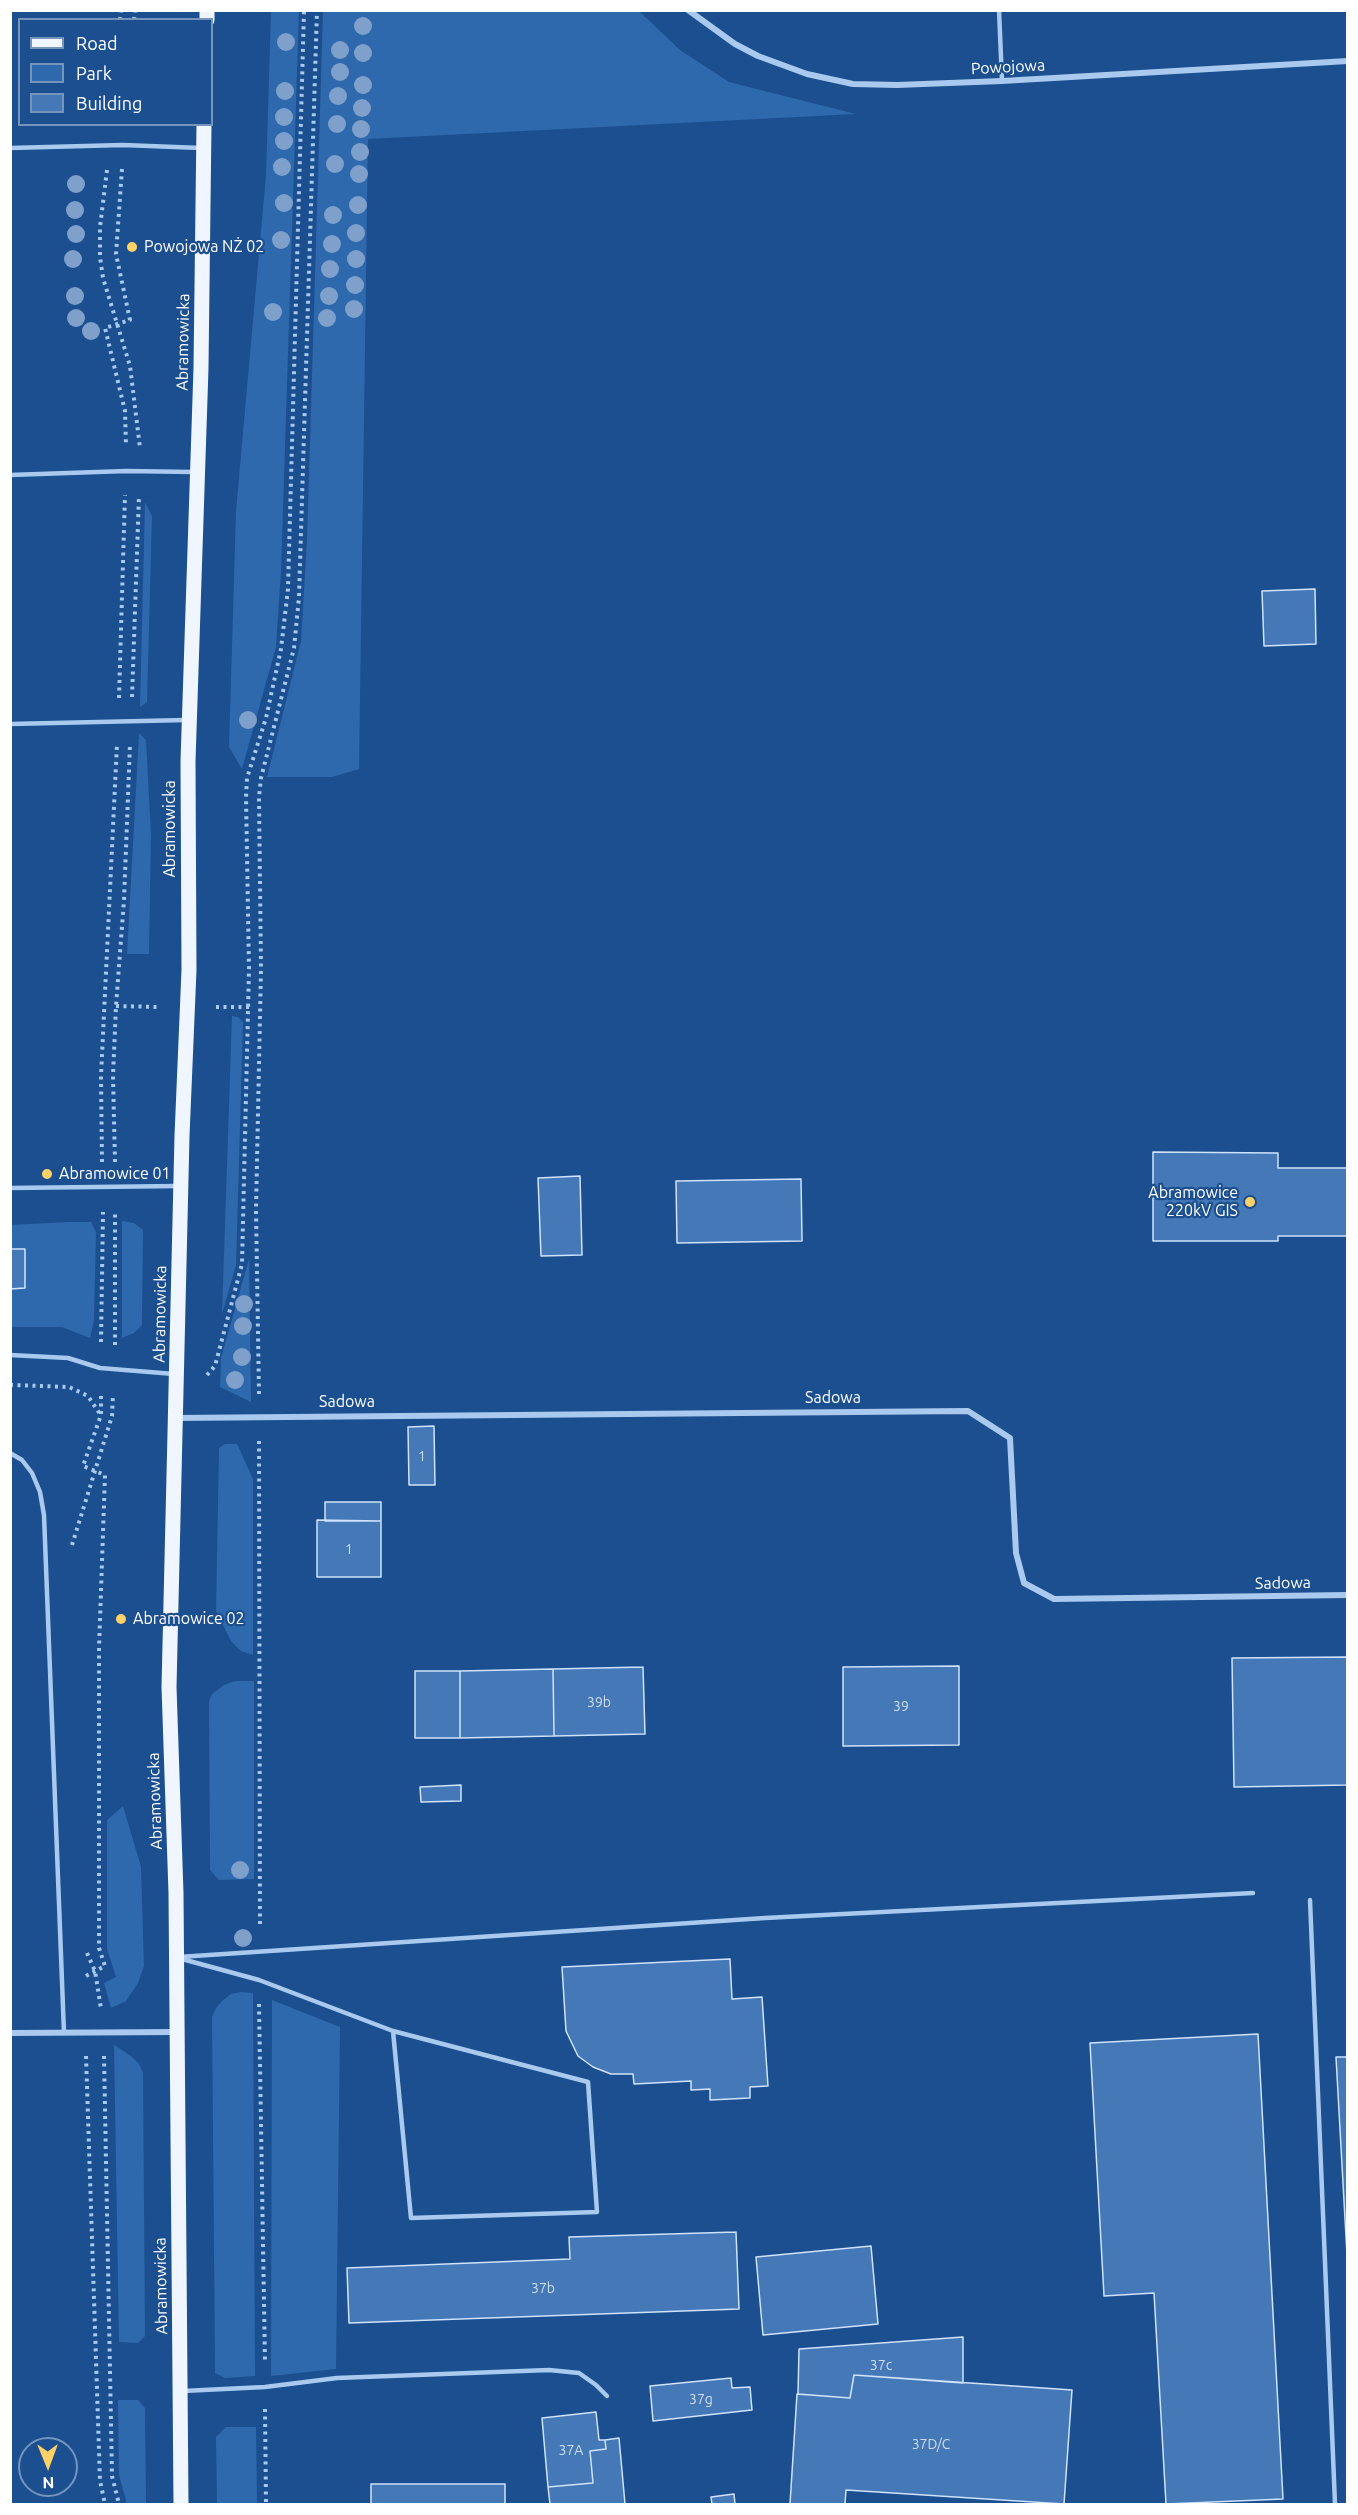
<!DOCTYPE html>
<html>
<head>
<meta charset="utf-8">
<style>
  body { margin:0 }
  #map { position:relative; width:1358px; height:2515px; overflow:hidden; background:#1b4f8f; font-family:Ubuntu,sans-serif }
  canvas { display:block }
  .frame { position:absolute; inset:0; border:12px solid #fff; pointer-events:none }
  .legend { position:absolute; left:18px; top:18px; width:195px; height:108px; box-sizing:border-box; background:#1b4f8f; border:2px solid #7695bc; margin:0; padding:8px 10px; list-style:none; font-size:18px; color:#fff }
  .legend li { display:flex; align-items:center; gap:12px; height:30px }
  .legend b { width:30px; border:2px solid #7695bc }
  .north { position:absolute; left:18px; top:2437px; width:60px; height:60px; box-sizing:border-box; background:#1b4f8f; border:2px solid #7695bc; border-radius:50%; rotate:179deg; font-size:16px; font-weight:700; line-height:24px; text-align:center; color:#fff }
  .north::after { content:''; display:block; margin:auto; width:21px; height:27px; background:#ffd166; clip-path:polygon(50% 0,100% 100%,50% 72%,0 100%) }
</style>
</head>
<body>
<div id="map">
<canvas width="1358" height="2515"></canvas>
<div class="frame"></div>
<ul class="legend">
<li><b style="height:8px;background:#f0f6ff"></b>Road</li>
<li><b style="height:16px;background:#2e69ad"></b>Park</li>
<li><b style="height:16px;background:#4478b7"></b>Building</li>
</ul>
<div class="north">N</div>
</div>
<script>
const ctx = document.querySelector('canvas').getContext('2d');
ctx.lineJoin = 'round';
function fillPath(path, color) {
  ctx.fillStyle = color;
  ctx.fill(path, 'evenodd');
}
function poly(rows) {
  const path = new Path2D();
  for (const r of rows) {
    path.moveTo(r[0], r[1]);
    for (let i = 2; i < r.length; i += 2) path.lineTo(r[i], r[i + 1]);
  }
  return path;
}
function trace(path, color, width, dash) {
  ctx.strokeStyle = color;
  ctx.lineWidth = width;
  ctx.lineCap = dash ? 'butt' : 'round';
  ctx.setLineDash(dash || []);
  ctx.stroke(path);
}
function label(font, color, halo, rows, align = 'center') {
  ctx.font = font + ' Ubuntu,sans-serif';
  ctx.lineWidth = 4.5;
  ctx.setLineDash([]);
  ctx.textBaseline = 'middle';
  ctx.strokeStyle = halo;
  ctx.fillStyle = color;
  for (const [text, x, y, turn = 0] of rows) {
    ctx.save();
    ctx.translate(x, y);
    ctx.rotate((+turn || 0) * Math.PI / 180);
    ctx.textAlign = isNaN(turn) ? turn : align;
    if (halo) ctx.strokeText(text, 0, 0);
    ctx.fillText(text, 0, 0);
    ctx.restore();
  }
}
fillPath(poly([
  [271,11,299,11,281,571,276,647,242,769,229,747,236,511,266,175],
  [323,11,639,11,680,50,729,82,856,114,368,139,359,769,332,777,267,777,301,641,307,540],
  [145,502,152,516,147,702,140,707],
  [139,733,146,740,151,835,149,954,127,954],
  [232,1016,238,1017,243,1022,236,1265,222,1314],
  [122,1221,134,1223,143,1230,142,1325,134,1333,122,1338],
  [68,1222,91,1222,96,1232,94,1320,90,1338,62,1327,11,1327,11,1225],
  [249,1259,251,1402,220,1387,221,1358],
  [225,1444,237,1444,253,1479,253,1655,241,1651,231,1641,216,1611,219,1448],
  [235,1681,254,1681,254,1879,219,1880,210,1870,209,1702,212,1694,224,1685],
  [123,1806,141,1867,144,1966,138,1983,126,2001,111,2008,104,1983,116,1977,107,1949,107,1820],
  [241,1992,253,1993,255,2376,225,2378,215,2373,215,2360,212,2017,216,2008,223,2000,231,1994],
  [272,2000,340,2027,336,2369,271,2376],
  [114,2045,131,2056,139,2064,143,2073,145,2336,138,2343,119,2342],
  [118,2400,138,2400,145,2408,146,2504,127,2504,119,2475],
  [226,2427,256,2427,257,2504,217,2504,216,2437]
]), '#2e69ad');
const building = poly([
  [1315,589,1316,644,1264,646,1262,591,1315,589],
  [1153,1152,1278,1153,1278,1168,1348,1168,1348,1236,1278,1236,1278,1241,1153,1241,1153,1152],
  [580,1176,582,1255,541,1256,538,1178,580,1176],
  [801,1179,802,1241,677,1243,676,1181,801,1179],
  [10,1249,25,1249,25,1288,10,1289,10,1249],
  [434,1426,435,1485,409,1485,408,1427,434,1426],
  [325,1502,381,1502,381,1521,325,1521,325,1502],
  [317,1520,381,1521,381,1577,317,1577,317,1520],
  [1348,1657,1348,1785,1234,1787,1232,1658,1348,1657],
  [959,1666,959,1745,843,1746,843,1667,959,1666],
  [643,1667,645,1734,554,1736,553,1669,643,1667],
  [553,1669,554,1736,460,1738,460,1671,553,1669],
  [415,1671,460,1671,460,1738,415,1738,415,1671],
  [461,1785,461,1801,421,1802,420,1787,461,1785],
  [730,1959,732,1999,762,1997,768,2086,750,2087,750,2098,710,2100,710,2089,691,2090,691,2081,634,2084,633,2074,611,2074,593,2067,578,2056,566,2031,562,1967,730,1959],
  [1258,2034,1283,2499,1166,2504,1154,2293,1104,2296,1090,2043,1258,2034],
  [1336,2057,1348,2057,1348,2273,1336,2057],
  [736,2232,739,2309,349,2323,347,2268,570,2259,569,2237,736,2232],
  [871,2246,878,2324,763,2335,756,2257,871,2246],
  [963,2337,963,2383,854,2375,850,2398,798,2394,799,2349,963,2337],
  [854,2375,1072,2390,1064,2504,846,2490,845,2504,790,2504,797,2394,850,2398,854,2375],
  [731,2378,732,2388,750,2387,752,2410,653,2421,650,2386,731,2378],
  [596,2412,599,2440,605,2440,606,2449,590,2451,593,2483,548,2487,542,2418,596,2412],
  [619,2438,625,2504,550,2504,548,2487,593,2483,590,2451,606,2449,605,2440,619,2438],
  [371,2484,505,2484,505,2504,371,2504,371,2484],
  [734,2494,735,2504,712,2504,711,2497,734,2494]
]);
fillPath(building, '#4478b7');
trace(building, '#cfe3fa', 1.5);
trace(poly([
  [120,20,121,10],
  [134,20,135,10],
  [122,169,116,254,130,320,105,328,125,411,126,446],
  [107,170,100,227,100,257,103,278,130,366,140,448],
  [132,697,139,495],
  [119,698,125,495],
  [116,1006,158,1007],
  [216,1007,249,1007],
  [102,1162,101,1076,117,744],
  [115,1162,113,1076,116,1006,124,900,130,744],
  [101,1342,103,1212],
  [115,1345,115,1211],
  [207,1375,215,1366,242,1264,249,969,246,797,247,778,266,718,281,649,288,589,304,10],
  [10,1385,69,1387,88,1396,100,1414],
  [259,1394,256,1210,261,968,259,797,261,778,294,648,299,597,317,10],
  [259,1441,260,1928],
  [72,1545,112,1416,113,1394],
  [87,1953,95,1971,101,2009],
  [86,1976,105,1966,99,1948,99,1649,105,1475,83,1466,101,1415,101,1392],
  [259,2004,265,2363],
  [86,2056,100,2481,105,2504],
  [104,2056,112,2476,119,2504],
  [265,2409,266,2504]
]), '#a9c9ee', 4, [3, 4.5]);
trace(poly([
  [999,10,1002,81],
  [10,148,123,145,201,148],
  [10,475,126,471,193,472],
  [10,724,186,720],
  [10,1188,178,1186],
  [10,1355,68,1358,100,1368,174,1374],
  [10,1453,22,1460,32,1473,40,1492,44,1515,64,2033],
  [1310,1900,1335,2504],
  [179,1957,765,1918,1253,1893],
  [182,1959,259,1980,393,2031],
  [393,2031,588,2082,597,2212,411,2218,393,2031],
  [183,2391,265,2387,337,2378,549,2370,579,2373,596,2385,607,2396]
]), '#a9c9ee', 4.5);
trace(poly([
  [688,10,735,44,758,56,807,74,853,84,897,85,1002,81,1348,61],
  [175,1418,968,1411,1010,1438,1016,1553,1024,1583,1054,1599,1348,1595],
  [10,2033,177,2032]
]), '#a9c9ee', 6);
trace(poly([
  [207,20,207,10],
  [181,2504,176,1893,169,1687,182,1136,189,970,188,761,201,368,204,124]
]), '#f0f6ff', 15);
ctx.fillStyle = '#7ea0ca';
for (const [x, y] of [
  [363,26],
  [286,42],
  [340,50],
  [363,53],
  [340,72],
  [363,85],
  [285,91],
  [338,96],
  [362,108],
  [284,117],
  [337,124],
  [361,129],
  [284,141],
  [360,152],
  [335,164],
  [282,167],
  [359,174],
  [76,184],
  [284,203],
  [358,205],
  [75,210],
  [333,215],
  [356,233],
  [76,234],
  [281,240],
  [332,244],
  [73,259],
  [356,259],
  [330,269],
  [355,285],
  [75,296],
  [329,296],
  [354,309],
  [273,312],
  [76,318],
  [327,318],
  [91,331],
  [248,720],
  [244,1304],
  [243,1326],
  [242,1357],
  [235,1380],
  [240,1870],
  [243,1938]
]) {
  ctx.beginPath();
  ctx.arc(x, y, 9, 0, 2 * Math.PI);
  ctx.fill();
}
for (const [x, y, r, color] of [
  [132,247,6,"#ffd166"],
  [47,1174,6,"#ffd166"],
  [1250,1202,6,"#ffd166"],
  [121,1619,6,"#ffd166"]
]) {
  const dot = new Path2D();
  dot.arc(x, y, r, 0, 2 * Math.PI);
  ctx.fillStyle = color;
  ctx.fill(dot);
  trace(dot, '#1b4f8f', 2);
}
label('14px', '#d0dded', null, [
  ["1",422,1456],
  ["1",349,1549],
  ["39b",599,1702],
  ["39",901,1706],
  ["37b",543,2288],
  ["37c",881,2365],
  ["37g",701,2399],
  ["37D/C",931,2444],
  ["37A",571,2450]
]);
label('16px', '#fff', '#1b4f8f', [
  ["Powojowa",1008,67,-3],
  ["Abramowicka",183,342,-89],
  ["Abramowicka",170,829,-90],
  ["Abramowicka",160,1314,-89],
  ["Sadowa",833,1398],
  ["Sadowa",347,1402],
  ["Sadowa",1283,1583,-1],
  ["Abramowicka",155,1801,-92],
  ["Abramowicka",161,2286,-91]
]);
label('16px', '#fff', '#1b4f8f', [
  ["Powojowa NŻ 02",144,247],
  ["Abramowice 01",59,1174],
  ["Abramowice",1238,1193,"right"],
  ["220kV GIS",1238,1211,"right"],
  ["Abramowice 02",133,1619]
], 'left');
</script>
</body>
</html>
